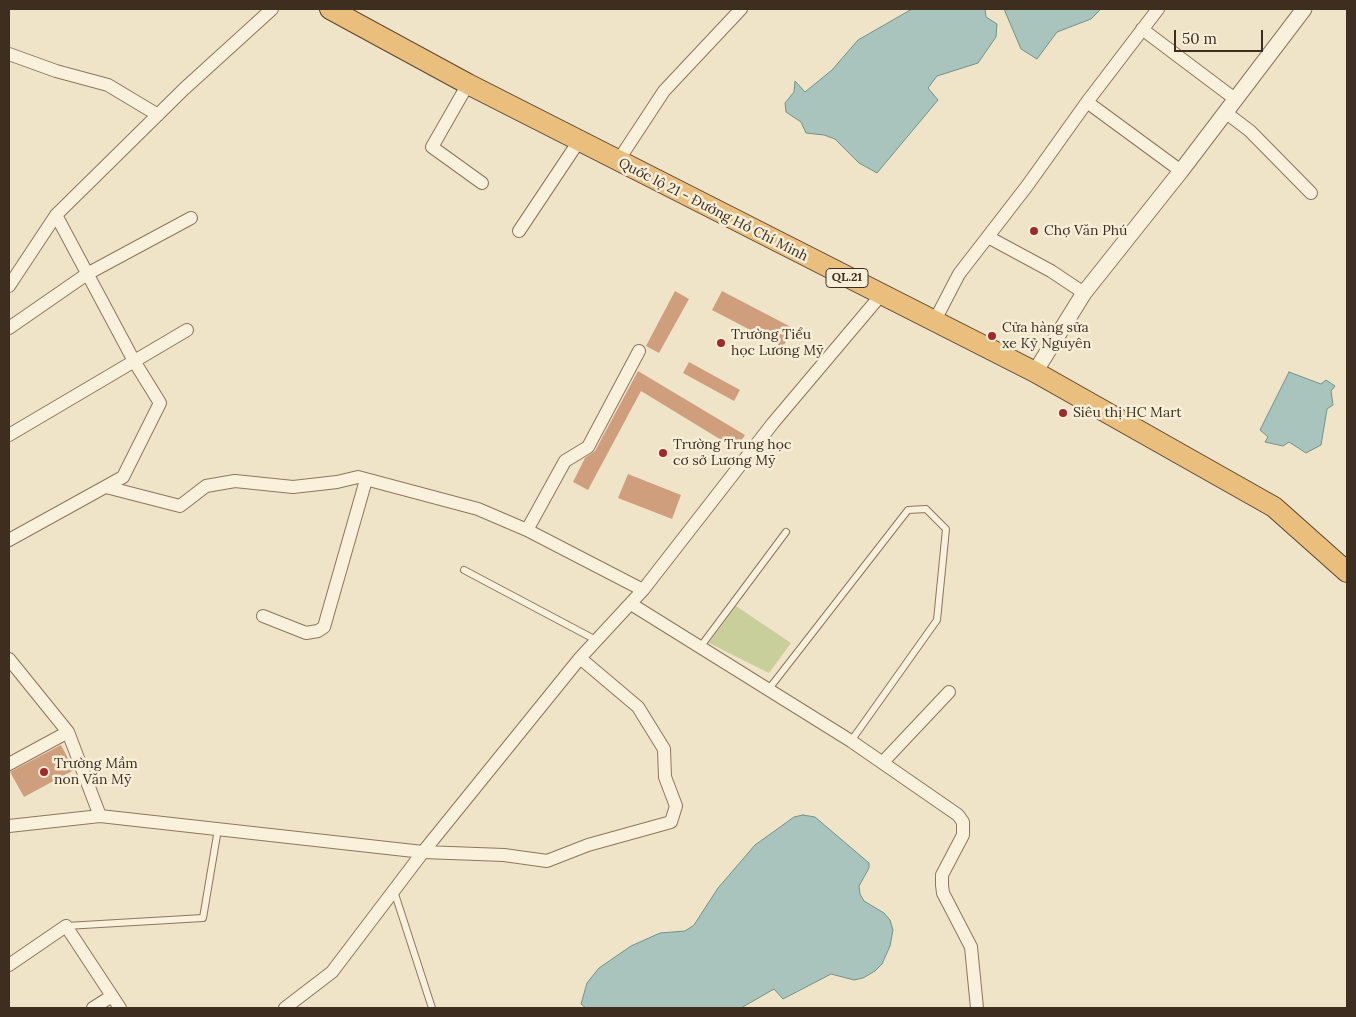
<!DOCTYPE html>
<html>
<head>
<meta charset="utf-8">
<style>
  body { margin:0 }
  #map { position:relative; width:1356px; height:1017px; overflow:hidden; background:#f0e4c8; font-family:Lora,serif }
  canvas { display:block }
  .frame { position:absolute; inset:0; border:10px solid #3d2e20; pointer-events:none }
  .scale { position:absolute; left:1174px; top:30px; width:89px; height:22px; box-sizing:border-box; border:2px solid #3d2e20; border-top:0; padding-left:6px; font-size:15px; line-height:18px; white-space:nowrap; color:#3d2e20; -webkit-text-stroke:4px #f7eed8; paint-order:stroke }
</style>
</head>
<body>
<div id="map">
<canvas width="1356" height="1017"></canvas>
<div class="frame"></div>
<div class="scale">50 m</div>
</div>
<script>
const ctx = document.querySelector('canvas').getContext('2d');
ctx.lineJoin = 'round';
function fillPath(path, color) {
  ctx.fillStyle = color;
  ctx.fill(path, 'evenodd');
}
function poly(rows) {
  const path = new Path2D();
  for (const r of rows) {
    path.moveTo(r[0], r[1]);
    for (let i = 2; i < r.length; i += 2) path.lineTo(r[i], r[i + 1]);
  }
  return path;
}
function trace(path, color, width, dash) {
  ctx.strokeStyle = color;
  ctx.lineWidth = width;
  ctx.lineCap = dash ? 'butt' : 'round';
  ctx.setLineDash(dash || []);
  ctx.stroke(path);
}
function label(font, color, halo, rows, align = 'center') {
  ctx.font = font + ' Lora,serif';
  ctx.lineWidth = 5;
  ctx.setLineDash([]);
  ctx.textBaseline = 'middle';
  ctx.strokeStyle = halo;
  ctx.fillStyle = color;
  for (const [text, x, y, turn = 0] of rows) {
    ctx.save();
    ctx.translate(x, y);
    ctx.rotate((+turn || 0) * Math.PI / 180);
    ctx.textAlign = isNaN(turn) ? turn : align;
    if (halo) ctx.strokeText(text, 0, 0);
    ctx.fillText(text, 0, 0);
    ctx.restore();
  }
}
fillPath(poly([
  [736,606,791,643,769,673,709,643]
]), '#c9cf9b');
const water = poly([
  [912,9,985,9,986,17,997,24,996,37,978,63,937,76,928,88,938,100,877,173,859,163,835,139,824,135,806,133,801,122,786,112,785,103,794,92,795,81,805,92,832,70,858,40,912,9],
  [1004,9,1101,9,1091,19,1057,32,1037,59,1021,49,1004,9],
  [1289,372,1321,384,1326,380,1335,386,1331,391,1333,405,1327,409,1321,445,1306,453,1289,442,1283,446,1265,442,1268,437,1260,430,1289,372],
  [803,815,815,817,869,863,869,868,859,886,860,894,864,901,884,913,890,920,893,930,890,946,882,964,875,971,863,978,854,980,831,974,783,999,774,989,741,1008,586,1008,581,1004,587,983,599,968,631,946,660,933,685,931,694,925,718,888,755,845,794,817,803,815]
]);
fillPath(water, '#a9c4bc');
trace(water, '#6f938a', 1);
fillPath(poly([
  [675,291,689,299,659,353,646,346],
  [722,291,793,328,783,347,712,310],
  [689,362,740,390,734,401,683,373],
  [638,371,745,435,736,449,641,391,588,490,573,482,585,458,595,451],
  [628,474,681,495,672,519,618,498],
  [61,745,74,770,24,797,10,772]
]), '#cf9f7d');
const service = poly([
  [464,570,596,640],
  [701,646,786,532],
  [768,690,908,510,926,509,946,529,937,620,851,741],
  [394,891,432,1008],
  [66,926,203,918,218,829]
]);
const minor = poly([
  [1142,29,1235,99],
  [9,54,56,71,108,85,158,115],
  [468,84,432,147,482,183],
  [1087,102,1181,171],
  [1225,112,1250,131,1311,193],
  [618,161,664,91,741,9],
  [519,231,579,141],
  [988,237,1051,271,1084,293],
  [9,286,56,215,184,89,272,9],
  [934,322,959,274,1027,186,1087,102,1158,9],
  [9,328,87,274,191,218],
  [9,435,187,330],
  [106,487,180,506,206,486,235,481,293,487,337,482,358,477,478,509,527,530,643,590],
  [527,530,565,461,588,447,639,351],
  [9,540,123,477,160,403,134,361,56,215],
  [631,604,851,741,958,815,963,822,963,835,942,875,942,885,943,893,971,947,977,1008],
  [263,616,306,633,318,631,324,627,366,480],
  [9,659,68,732,100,816],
  [883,762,949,692],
  [9,764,68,732],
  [9,826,100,816,423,852,504,855,547,861,588,845,671,822,676,806,665,777,664,749,638,707,580,658],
  [9,965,66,926,120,1008],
  [93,1008,112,996],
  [285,1008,332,972,423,852,580,658,643,590,773,423,881,295]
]);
const tertiary = poly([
  [1035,372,1084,293,1181,171,1304,9]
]);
const trunk = poly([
  [330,9,468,84,1035,372,1274,507,1347,572]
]);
trace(service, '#8d765c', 8);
trace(minor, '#8d765c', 14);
trace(tertiary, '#8d765c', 17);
trace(trunk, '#5b4430', 22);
trace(service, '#faf1dc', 6);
trace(minor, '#faf1dc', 12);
trace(tertiary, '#faf1dc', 15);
trace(trunk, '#eabe7c', 20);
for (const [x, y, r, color] of [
  [1034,231,5,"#9e2a2b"],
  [992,336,5,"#9e2a2b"],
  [721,343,5,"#9e2a2b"],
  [1063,413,5,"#9e2a2b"],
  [663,453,5,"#9e2a2b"],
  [44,772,5,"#9e2a2b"]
]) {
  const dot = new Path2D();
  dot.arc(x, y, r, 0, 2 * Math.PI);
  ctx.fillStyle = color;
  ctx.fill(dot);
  trace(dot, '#f7eed8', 2);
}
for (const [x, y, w] of [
  [847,278,42]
]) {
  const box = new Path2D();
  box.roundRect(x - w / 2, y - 9.5, w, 19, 4);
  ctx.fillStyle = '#f7eed8';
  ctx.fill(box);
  trace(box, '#3d2e20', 1);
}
label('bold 12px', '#3d2e20', null, [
  ["QL.21",847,278]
]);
label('14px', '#3d2e20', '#f7eed8', [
  ["Quốc lộ 21 - Đường Hồ Chí Minh",713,210,27]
]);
label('14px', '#3d2e20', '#f7eed8', [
  ["Chợ Văn Phú",1044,231],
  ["Cửa hàng sửa",1002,328],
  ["xe Kỷ Nguyên",1002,344],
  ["Trường Tiểu",731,335],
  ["học Lương Mỹ",731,351],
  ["Siêu thị HC Mart",1073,413],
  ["Trường Trung học",673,445],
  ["cơ sở Lương Mỹ",673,461],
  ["Trường Mầm",54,764],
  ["non Văn Mỹ",54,780]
], 'left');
</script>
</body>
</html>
